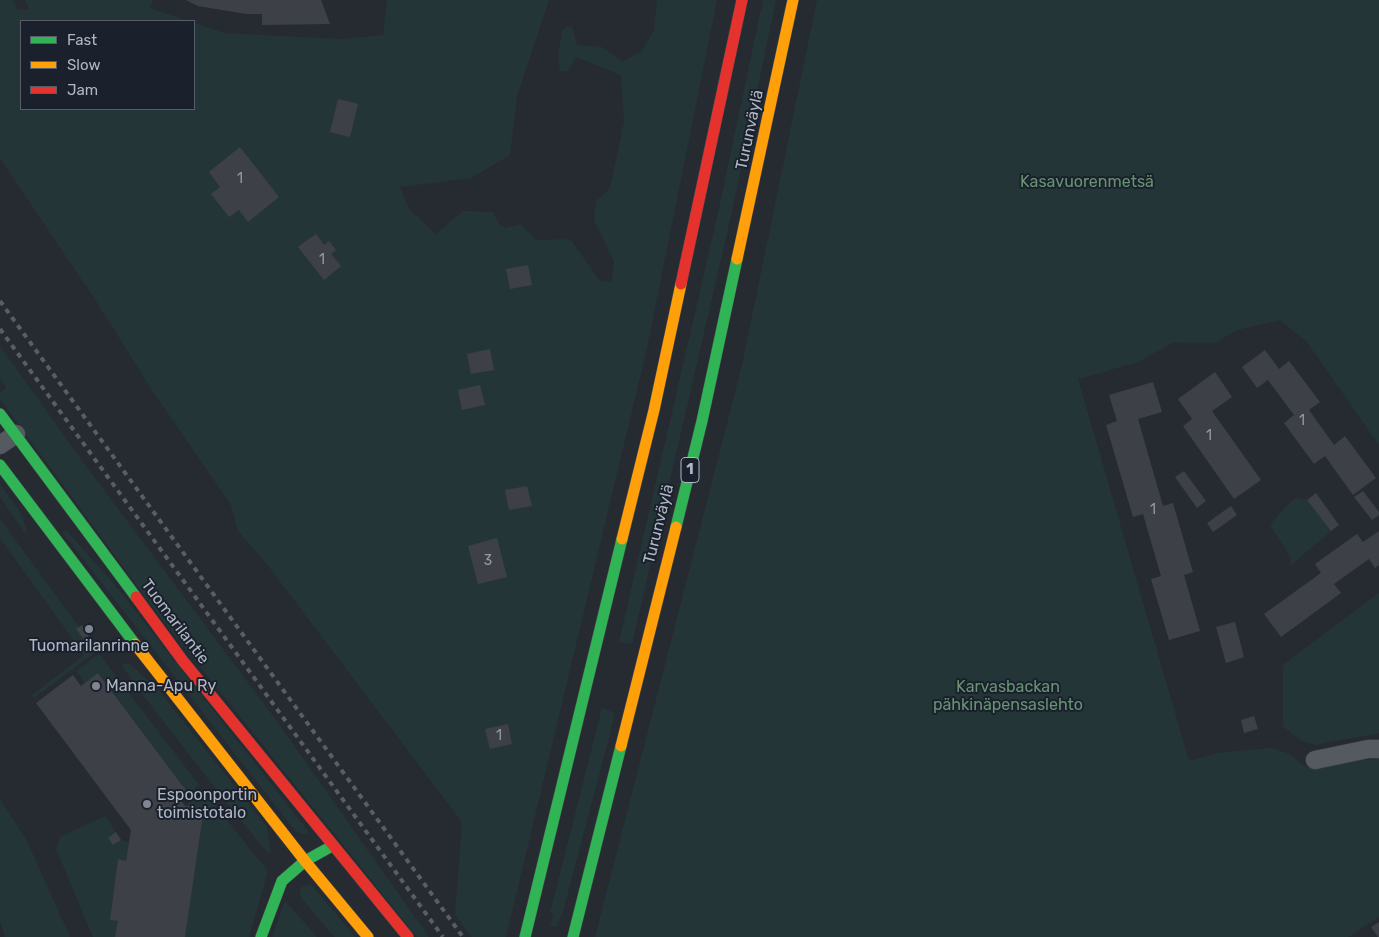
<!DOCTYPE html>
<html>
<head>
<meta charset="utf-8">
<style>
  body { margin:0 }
  #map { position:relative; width:1379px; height:937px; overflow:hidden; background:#262b32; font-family:Rubik,sans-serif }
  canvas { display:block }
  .legend { position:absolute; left:20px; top:20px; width:175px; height:90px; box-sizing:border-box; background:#1a212c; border:1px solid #565d69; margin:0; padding:6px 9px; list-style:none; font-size:15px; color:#afb7c4 }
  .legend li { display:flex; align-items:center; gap:10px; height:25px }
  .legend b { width:25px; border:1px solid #565d69 }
</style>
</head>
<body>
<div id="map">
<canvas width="1379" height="937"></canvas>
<ul class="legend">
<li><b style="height:6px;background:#30b455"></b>Fast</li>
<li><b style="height:6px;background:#ff9f0a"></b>Slow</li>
<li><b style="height:6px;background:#e5322d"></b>Jam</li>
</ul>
</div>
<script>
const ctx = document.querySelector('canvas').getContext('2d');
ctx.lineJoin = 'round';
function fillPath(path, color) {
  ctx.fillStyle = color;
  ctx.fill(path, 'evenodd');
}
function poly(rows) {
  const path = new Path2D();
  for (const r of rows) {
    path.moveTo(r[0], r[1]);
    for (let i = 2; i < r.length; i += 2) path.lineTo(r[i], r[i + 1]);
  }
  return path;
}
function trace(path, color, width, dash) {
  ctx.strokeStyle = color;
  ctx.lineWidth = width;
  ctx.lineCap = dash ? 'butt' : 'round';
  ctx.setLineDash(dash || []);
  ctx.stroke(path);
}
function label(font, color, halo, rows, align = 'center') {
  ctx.font = font + ' Rubik,sans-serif';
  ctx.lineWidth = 4;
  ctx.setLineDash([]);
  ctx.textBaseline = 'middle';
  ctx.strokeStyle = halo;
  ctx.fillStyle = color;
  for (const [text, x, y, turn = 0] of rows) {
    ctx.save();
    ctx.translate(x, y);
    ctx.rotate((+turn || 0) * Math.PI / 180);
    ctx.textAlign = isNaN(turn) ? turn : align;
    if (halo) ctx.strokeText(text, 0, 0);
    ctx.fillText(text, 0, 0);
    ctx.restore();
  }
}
fillPath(poly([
  [0,0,13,0,17,10,29,9,25,0,153,0,150,8,188,21,21,21,21,109,194,109,194,23,224,33,341,39,383,35,387,0,549,0,517,96,510,155,471,178,400,187,409,209,436,234,463,211,493,212,499,224,505,228,520,224,537,240,570,239,600,281,612,282,614,261,594,220,596,201,610,188,624,122,621,75,576,57,568,71,560,71,558,57,562,31,566,27,572,27,577,45,602,47,622,62,642,51,654,30,657,0,717,0,647,348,506,937,472,937,455,915,462,822,263,559,238,531,231,505,152,390,96,301,0,158],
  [763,0,776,0,731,216,632,644,619,642,718,213],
  [817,0,1379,0,1379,445,1307,342,1280,320,1237,330,1214,343,1174,342,1138,362,1078,379,1189,761,1217,753,1270,748,1290,754,1301,764,1313,769,1341,762,1379,759,1379,917,1348,937,595,937,742,365],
  [0,346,83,462,276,720,429,937,417,937,157,613,0,399,0,393,6,388,0,378],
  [0,484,22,515,27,532,25,533,0,497],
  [1296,498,1307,500,1331,531,1290,566,1291,558,1270,525,1288,504],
  [0,519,79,627,76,629,84,640,87,638,97,651,34,698,32,695,84,655,0,538],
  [66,530,115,585,308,831,307,835,296,832,62,532],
  [1379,593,1379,733,1315,745,1302,741,1283,727,1283,665],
  [99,654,199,785,188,793,99,673,85,683,76,671],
  [125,663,130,664,160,692,267,827,271,853,267,852,237,816,139,690,122,665],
  [602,708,615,713,610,734,563,911,557,926,550,926,554,914,550,913],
  [204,792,268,871,249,937,185,937,204,809,185,806],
  [0,799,27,841,70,937,5,937,0,921],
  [105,816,121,840,129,842,126,861,118,860,110,920,118,921,115,937,93,937,56,849,60,837],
  [311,884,355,937,335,937,329,931,300,896,301,887],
  [285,901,317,937,272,937]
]), '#243538');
fillPath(poly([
  [186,0,321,0,330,24,262,25,262,14,246,14,198,6],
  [338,99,358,104,350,137,330,132],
  [240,147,279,197,248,222,239,210,229,217,211,194,220,187,209,172],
  [316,234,324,245,329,241,336,250,331,254,341,266,324,280,298,247],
  [528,265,532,285,510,289,506,269],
  [490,349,494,370,471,374,467,354],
  [1265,350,1279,369,1289,361,1320,402,1309,410,1334,445,1345,436,1376,478,1353,495,1325,456,1314,464,1284,423,1294,415,1268,380,1257,388,1242,367],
  [1215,372,1232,397,1212,411,1261,480,1234,499,1183,426,1192,419,1178,399],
  [1153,382,1162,412,1138,419,1163,506,1173,503,1188,555,1193,572,1184,575,1200,631,1169,640,1151,579,1161,576,1143,514,1133,517,1106,425,1117,421,1109,395],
  [480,385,485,405,462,410,458,390],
  [1184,471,1206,501,1197,508,1175,477],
  [527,486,532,506,509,510,505,490],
  [1363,491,1379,512,1379,515,1372,520,1354,497],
  [1316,493,1339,525,1331,531,1307,500],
  [1231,506,1237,515,1213,532,1207,523],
  [1379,531,1379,565,1375,568,1369,559,1334,584,1341,593,1281,637,1264,614,1321,573,1315,564,1357,534,1363,542],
  [497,538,507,577,478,584,468,546],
  [1235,622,1244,657,1226,663,1216,627],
  [82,625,89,636,84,640,76,629],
  [98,673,188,793,180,799,185,806,204,808,185,937,115,937,118,921,110,920,118,859,126,861,131,830,36,703,73,675,81,686],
  [1254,716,1258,729,1244,733,1241,720],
  [508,724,512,744,490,749,485,729],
  [116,832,121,840,113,845,108,838],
  [1379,922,1379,937,1378,937,1371,927]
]), '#3d4147');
const street = poly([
  [0,445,16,434],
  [1315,760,1368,749,1379,749]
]);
const fast = poly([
  [0,414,136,597],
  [0,465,135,644],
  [676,527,702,421,737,259],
  [261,937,282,881,305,861,332,846],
  [525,937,622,539],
  [573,937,621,746]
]);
const slow = poly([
  [737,259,793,0],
  [622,539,654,410,681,284],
  [135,644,305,861,368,937],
  [621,746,676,527]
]);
const jam = poly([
  [681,284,742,0],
  [136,597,183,661,408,937]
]);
trace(street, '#44474d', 19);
trace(fast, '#44474d', 12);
trace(slow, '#44474d', 12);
trace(jam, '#44474d', 12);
trace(street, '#555960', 18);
trace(fast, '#30b455', 11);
trace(slow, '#ff9f0a', 11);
trace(jam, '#e5322d', 11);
trace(poly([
  [0,301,463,937],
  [0,329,443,937]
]), '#595d64', 4, [5, 5]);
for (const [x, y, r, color] of [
  [89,629,5,"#7f8691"],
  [96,686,5,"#7f8691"],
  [147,804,5,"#7f8691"]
]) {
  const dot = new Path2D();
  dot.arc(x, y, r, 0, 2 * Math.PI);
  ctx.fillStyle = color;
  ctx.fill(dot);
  trace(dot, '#1a212c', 2);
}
label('14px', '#929aa5', null, [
  ["1",240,179],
  ["1",322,260],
  ["1",1302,421],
  ["1",1209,436],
  ["1",1153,510],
  ["3",488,561],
  ["1",499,736]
]);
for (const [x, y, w] of [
  [690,470,18]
]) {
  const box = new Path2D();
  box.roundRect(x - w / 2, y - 12.5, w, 25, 4);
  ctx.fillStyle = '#1a212c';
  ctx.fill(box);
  trace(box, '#afb7c4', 1);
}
label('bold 15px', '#afb7c4', null, [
  ["1",690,470]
]);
label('16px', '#afb7c4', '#1a212c', [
  ["Turunväylä",750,130,-78],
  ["Turunväylä",659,524,-76],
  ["Tuomarilantie",175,622,53]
]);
label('16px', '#679472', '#1a212c', [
  ["Kasavuorenmetsä",1087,182],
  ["Karvasbackan",1008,687],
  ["pähkinäpensaslehto",1008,705]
]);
label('16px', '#afb7c4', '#1a212c', [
  ["Tuomarilanrinne",89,646,"center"],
  ["Manna-Apu Ry",106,686],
  ["Espoonportin",157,795],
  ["toimistotalo",157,813]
], 'left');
</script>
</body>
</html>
